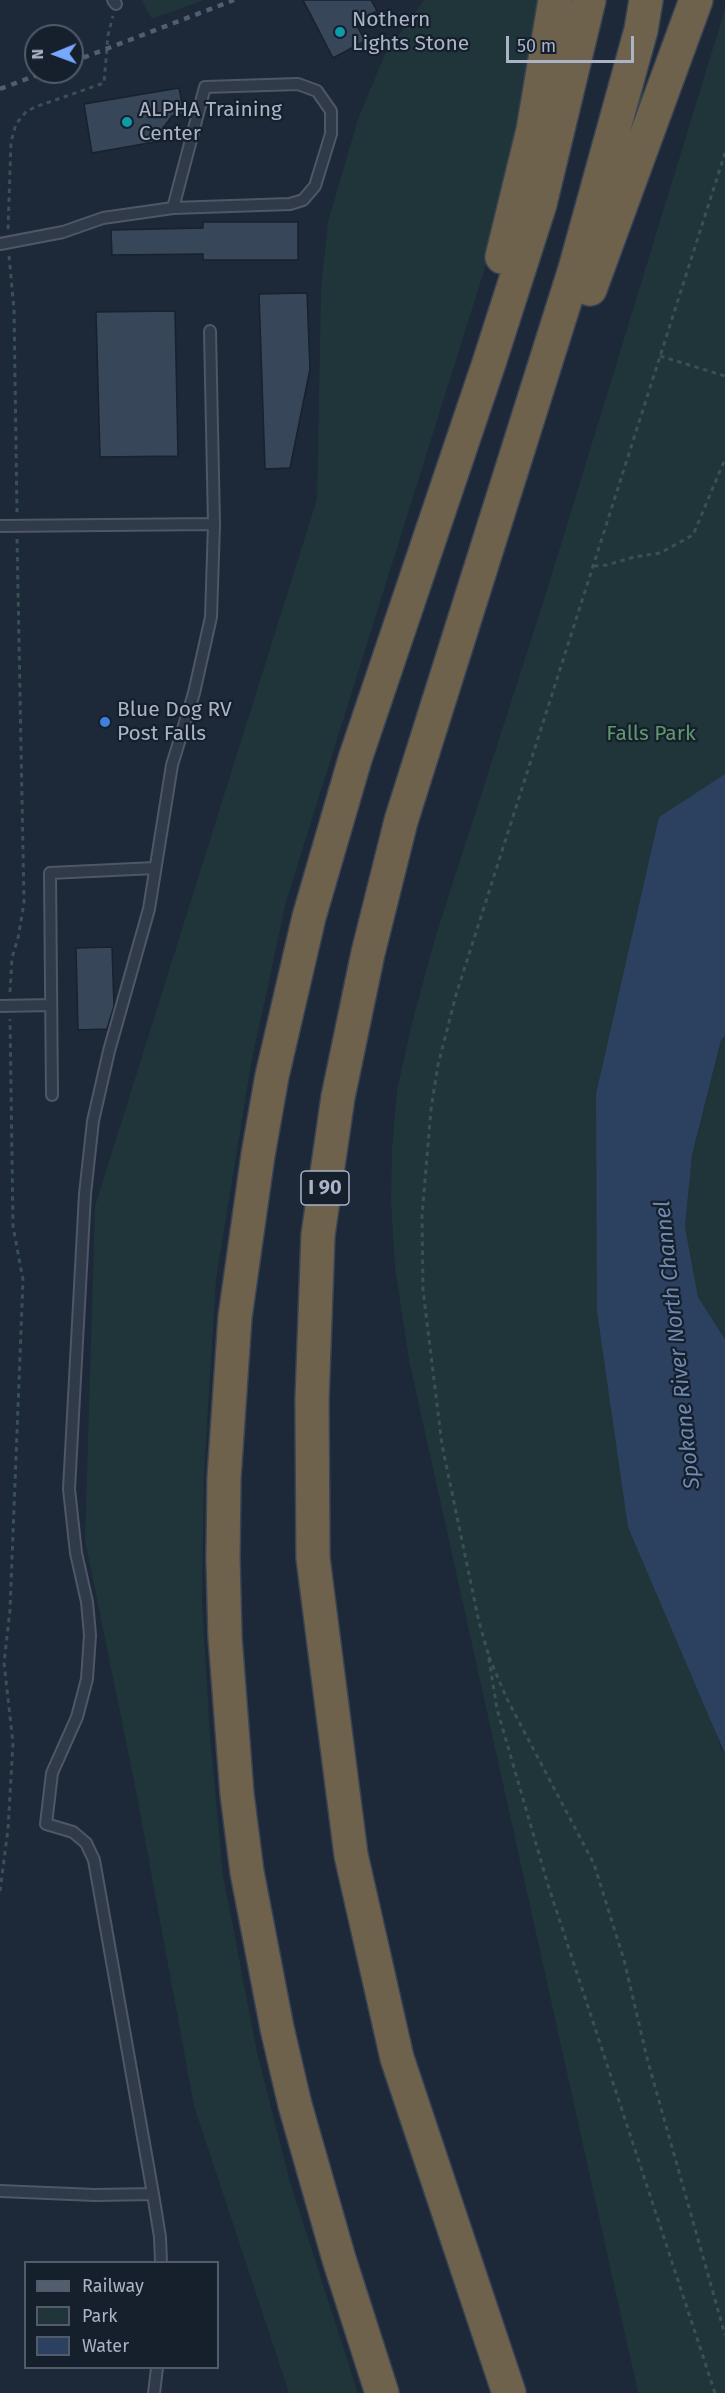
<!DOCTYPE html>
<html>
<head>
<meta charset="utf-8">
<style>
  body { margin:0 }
  #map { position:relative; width:725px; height:2393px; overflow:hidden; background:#1d2838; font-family:"Fira Sans",sans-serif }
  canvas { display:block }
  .legend { position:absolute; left:24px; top:2261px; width:195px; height:108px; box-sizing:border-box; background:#161f2c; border:2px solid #515b6a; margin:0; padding:8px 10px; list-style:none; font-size:18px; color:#aab4c6 }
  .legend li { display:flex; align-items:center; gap:12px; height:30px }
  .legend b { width:30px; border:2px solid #515b6a }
  .north { position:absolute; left:24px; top:24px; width:60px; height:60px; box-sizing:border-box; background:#161f2c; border:2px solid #515b6a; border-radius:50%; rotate:269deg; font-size:16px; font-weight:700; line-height:24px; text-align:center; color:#aab4c6 }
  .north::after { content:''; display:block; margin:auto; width:21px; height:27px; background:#76a8ff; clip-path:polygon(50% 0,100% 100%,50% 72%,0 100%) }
  .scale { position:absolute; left:506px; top:36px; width:128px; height:27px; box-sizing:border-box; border:3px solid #aab4c6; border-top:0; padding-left:8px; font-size:18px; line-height:21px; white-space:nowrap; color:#aab4c6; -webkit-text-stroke:4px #161f2c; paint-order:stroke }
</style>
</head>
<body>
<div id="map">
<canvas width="725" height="2393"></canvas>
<ul class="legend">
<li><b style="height:8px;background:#525e70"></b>Railway</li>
<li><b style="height:16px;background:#1f3539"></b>Park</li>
<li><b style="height:16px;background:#2c415f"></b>Water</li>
</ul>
<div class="north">N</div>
<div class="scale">50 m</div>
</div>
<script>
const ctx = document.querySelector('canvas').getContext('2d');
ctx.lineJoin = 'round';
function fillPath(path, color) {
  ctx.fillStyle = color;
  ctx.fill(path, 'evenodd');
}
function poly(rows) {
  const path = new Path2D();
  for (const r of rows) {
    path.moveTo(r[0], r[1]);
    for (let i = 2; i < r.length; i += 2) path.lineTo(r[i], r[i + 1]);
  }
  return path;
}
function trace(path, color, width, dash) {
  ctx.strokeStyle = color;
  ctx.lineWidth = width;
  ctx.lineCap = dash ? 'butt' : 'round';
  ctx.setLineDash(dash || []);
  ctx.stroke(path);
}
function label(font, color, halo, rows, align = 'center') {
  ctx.font = font + ' "Fira Sans",sans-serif';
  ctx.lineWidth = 4.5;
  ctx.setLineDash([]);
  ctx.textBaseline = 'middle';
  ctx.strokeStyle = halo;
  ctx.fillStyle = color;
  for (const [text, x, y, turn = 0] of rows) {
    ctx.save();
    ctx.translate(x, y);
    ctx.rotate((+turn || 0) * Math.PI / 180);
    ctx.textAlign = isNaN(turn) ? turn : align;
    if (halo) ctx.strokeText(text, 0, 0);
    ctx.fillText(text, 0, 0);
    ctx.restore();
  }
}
fillPath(poly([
  [141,0,204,0,152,19],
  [424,0,542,0,499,223,286,902,251,1064,216,1280,204,1473,202,1601,210,1735,223,1875,257,2052,290,2182,358,2393,289,2393,194,2106,137,1796,85,1540,95,1206,317,499,321,288,328,222,358,119,385,54],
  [725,9,725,774,659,817,597,1311,721,1749,725,1754,725,2393,638,2393,409,1360,395,1267,391,1202,392,1148,397,1090,412,1023,436,935,547,590],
  [725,1036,725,1339,698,1297,685,1227,692,1155,721,1040]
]), '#1f3539');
fillPath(poly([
  [725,774,725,1036,721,1040,692,1155,685,1227,698,1297,725,1339,725,1754,628,1527,597,1311,596,1094,659,817]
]), '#2c415f');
const building = poly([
  [303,0,371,0,377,11,355,22,365,41,333,58,303,0],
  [179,88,184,114,172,116,163,128,166,140,92,153,84,104,179,88],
  [203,222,298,222,298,260,203,260,203,254,112,255,111,230,203,228,203,222],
  [307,293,310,369,290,468,265,469,259,294,307,293],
  [175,311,178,456,100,457,96,312,175,311],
  [112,947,114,1006,107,1029,78,1030,76,948,112,947]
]);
fillPath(building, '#384659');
trace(building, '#18212e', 1.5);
const service = poly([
  [113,0,116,4],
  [0,244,63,232,103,218,173,208,290,204,303,200,315,186,331,134,331,111,317,91,298,84,205,87,173,208],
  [0,526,214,524],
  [0,1006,51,1005],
  [52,1095,50,873,155,868],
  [0,2191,95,2195,153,2194],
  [161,2262,160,2237,153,2194,94,1860,86,1843,73,1832,46,1824,52,1773,77,1717,87,1679,90,1635,87,1602,76,1553,69,1489,85,1194,93,1121,109,1051,149,909,172,765,194,693,211,617,214,524,210,331],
  [154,2393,157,2368]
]);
const motorway = poly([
  [502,257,533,130,555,0],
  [590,289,696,0],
  [382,2393,339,2259,295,2105,277,2028,247,1872,237,1794,225,1637,223,1558,224,1478,235,1317,258,1155,272,1076,309,917,355,759,489,363,540,204,589,0],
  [509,2393,397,2058,351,1855,313,1558,312,1400,318,1235,338,1097,368,953,401,821,575,269,641,30,646,0]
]);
trace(service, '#4e5767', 14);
trace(motorway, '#3b4452', 36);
trace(poly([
  [8,229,11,142,16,124,26,112,35,107,104,83,108,35,113,16],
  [9,256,14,309,17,513],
  [660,356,725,376],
  [594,566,607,565,634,557,660,553,693,535,725,459],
  [10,992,12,958,18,938,24,903,17,538],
  [489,1657,507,1699,594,1864,624,1960,648,2062,725,2335],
  [0,1891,8,1829,13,1743,4,1663,10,1610,23,1280,13,1226,10,1019],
  [715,2393,548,1885,497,1709,488,1653,479,1622,442,1445,423,1290,422,1216,431,1109,438,1065,456,995,725,153]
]), '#395154', 3, [4.5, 4.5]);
trace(service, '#313a48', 10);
trace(motorway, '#6f624d', 33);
trace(poly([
  [72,62,234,0],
  [0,89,45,72]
]), '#525e70', 4.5, [6, 6]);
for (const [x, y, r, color] of [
  [340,32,6,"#0f9aa8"],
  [127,122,6,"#0f9aa8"],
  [105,722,6,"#3f7fe0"]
]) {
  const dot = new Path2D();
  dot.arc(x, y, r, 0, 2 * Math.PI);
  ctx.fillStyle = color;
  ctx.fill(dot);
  trace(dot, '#161f2c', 2);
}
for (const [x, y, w] of [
  [325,1188,48]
]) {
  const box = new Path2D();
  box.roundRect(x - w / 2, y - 17, w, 34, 4.5);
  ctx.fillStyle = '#161f2c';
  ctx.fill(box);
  trace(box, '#aab4c6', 1.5);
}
label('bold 20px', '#aab4c6', null, [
  ["I 90",325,1188]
]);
label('21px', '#aab4c6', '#161f2c', [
  ["Nothern",352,20],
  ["Lights Stone",352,44],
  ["ALPHA Training",139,110],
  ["Center",139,134],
  ["Blue Dog RV",117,710],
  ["Post Falls",117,734]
], 'left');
label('21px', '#60986e', '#161f2c', [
  ["Falls Park",651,734]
]);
label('italic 22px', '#6f8ab2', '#161f2c', [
  ["Spokane River North Channel",678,1345,-96]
]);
</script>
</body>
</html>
